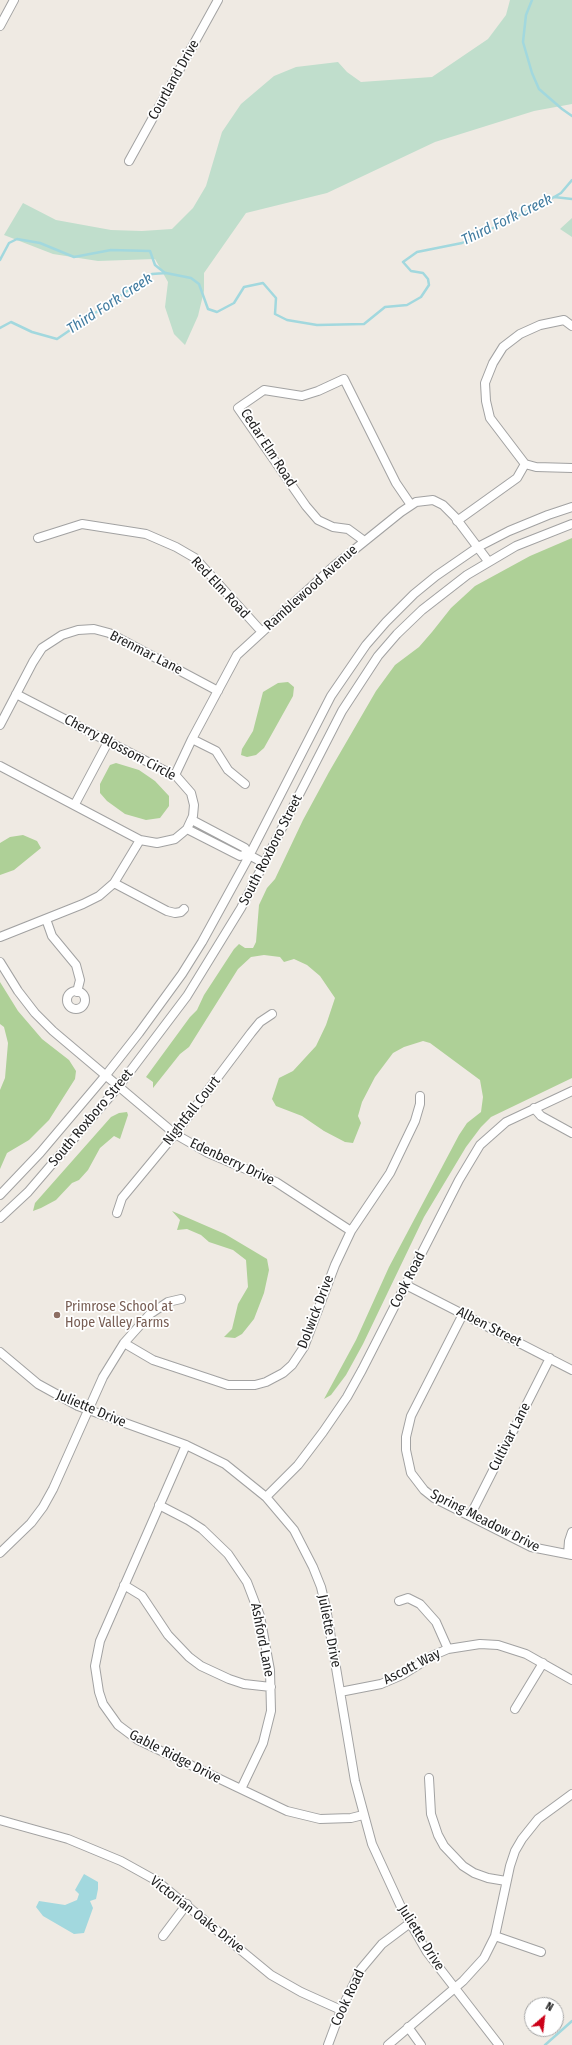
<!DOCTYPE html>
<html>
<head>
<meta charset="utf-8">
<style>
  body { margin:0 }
  #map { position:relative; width:572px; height:2045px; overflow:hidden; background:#efeae3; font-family:"Fira Sans Condensed",sans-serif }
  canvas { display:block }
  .north { position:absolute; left:524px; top:1997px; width:40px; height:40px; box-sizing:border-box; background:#fff; border:1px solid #a5a5a5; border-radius:50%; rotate:28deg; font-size:11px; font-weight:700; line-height:16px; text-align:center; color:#1e1e1e }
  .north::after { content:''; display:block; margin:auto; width:14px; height:18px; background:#cc0018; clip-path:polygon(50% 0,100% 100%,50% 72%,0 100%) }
</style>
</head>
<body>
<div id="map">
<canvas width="572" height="2045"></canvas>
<div class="north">N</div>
</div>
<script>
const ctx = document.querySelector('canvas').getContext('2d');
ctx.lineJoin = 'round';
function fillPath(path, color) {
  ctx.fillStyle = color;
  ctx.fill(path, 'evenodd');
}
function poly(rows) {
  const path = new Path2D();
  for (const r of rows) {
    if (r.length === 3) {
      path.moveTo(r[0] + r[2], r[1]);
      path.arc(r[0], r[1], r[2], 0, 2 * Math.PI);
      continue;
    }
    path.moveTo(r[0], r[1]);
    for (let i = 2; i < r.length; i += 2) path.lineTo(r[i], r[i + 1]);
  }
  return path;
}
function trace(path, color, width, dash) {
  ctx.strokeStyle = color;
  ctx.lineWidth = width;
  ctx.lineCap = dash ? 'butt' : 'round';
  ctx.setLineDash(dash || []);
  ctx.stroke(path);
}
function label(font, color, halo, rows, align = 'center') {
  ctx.font = font + ' "Fira Sans Condensed",sans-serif';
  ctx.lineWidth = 3.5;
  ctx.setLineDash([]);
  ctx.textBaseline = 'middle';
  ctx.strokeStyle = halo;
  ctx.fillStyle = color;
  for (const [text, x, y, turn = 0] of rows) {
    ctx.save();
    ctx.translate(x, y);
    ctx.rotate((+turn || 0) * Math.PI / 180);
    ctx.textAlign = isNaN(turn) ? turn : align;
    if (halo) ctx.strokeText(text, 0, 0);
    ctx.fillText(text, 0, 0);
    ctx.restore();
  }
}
fillPath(poly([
  [572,538,572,1078,491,1117,481,1127,466,1147,424,1217,363,1344,346,1375,331,1395,324,1399,356,1340,389,1267,459,1135,467,1123,481,1112,483,1097,480,1080,430,1043,423,1041,404,1047,393,1053,375,1077,362,1102,358,1116,361,1123,353,1143,345,1142,324,1131,302,1116,276,1106,272,1099,279,1078,293,1071,316,1046,326,1025,335,998,320,976,307,965,294,959,284,962,280,957,264,955,251,957,238,969,189,1047,180,1054,153,1088,153,1082,146,1077,190,1017,197,1010,204,995,234,949,239,944,245,948,253,948,256,942,259,905,267,888,275,879,303,820,329,772,376,691,395,665,419,647,432,632,451,608,475,586,530,556],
  [288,682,294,687,293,696,264,748,256,755,247,757,241,755,242,749,253,731,263,692,278,683],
  [116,763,139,770,155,781,169,796,169,806,160,818,146,820,125,814,107,801,100,793,100,784,110,765],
  [23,835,37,841,41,848,14,870,0,875,0,843,10,837],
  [0,982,18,1011,42,1039,69,1060,76,1071,75,1079,49,1120,29,1140,7,1153,0,1169,0,1090,5,1078,8,1043,4,1027,0,1024],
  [127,1112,128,1115,120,1139,114,1136,100,1148,88,1170,79,1180,72,1183,56,1200,41,1208,33,1211,35,1203,111,1117,119,1113],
  [172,1211,225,1234,267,1259,269,1270,264,1293,254,1319,242,1334,235,1338,224,1337,232,1329,238,1304,248,1287,246,1260,233,1250,209,1242,201,1235,187,1229,177,1230,180,1220]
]), '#aed097');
fillPath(poly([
  [510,0,572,0,572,104,534,111,435,142,327,193,246,213,204,273,204,291,198,316,185,345,174,334,165,307,168,282,155,259,98,261,53,254,4,235,23,203,56,220,111,230,142,231,172,229,193,208,206,186,222,132,241,104,274,76,296,67,338,62,347,72,361,82,432,77,488,39,506,15],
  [572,218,572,237,560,229]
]), '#c0decc');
fillPath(poly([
  [84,1874,98,1882,98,1889,96,1899,90,1901,93,1908,84,1933,74,1934,43,1916,36,1907,39,1901,65,1905,77,1900,79,1894,75,1890]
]), '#a2d8de');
trace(poly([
  [532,0,526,15,523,42,532,73,539,89,562,109,572,116],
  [554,197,572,199],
  [0,260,9,243,17,239,40,243,74,257,111,250,150,251,155,265,165,273],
  [0,328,11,322,32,332,57,339,152,274,166,273,191,278,199,284,208,309,217,312,234,303,244,287,263,283,276,298,275,314,287,320,317,325,364,324,385,307,407,305,421,297,429,285,428,279,423,273,411,271,403,262,417,252,462,243,544,203,561,193,572,180],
  [545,2045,572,2021]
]), '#a2d8de', 2.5);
const minor = poly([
  [0,26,14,0],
  [129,161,218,0],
  [572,326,564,320,540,325,520,334,503,347,493,363,485,383,486,401,490,418,525,464,536,467,572,468],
  [457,521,517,478,525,464],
  [38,538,82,524,146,534,176,547,195,558,262,632],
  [363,540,348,529,333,527,318,520,306,506,238,408,264,390,302,396,318,391,344,379,396,483,411,505],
  [0,725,33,662,42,648,62,635,78,630,94,629,109,633,218,691],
  [192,739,216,751,228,770,245,784],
  [0,766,140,840,157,843,175,839,187,829,193,816,194,805,191,793,177,777,16,694],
  [175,775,192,739,237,655,334,566,401,512,416,502,433,500,443,505,455,517,488,561],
  [75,804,108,742],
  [192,820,245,848,247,854,264,863],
  [187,829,240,856,247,854],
  [114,883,167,911,175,913,181,912,184,909],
  [46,919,52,936,76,965,80,980,77,992],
  [0,937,83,904,99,896,114,883,140,840],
  [0,962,18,991,35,1013,53,1031,175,1134,208,1153,276,1182,351,1231],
  [76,1000,9],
  [534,1108,541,1116,572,1133],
  [0,1195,40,1153,106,1075,139,1033,182,974,202,942,247,860,331,696,366,645,386,622,414,594,436,576,478,547,509,531,548,515,572,507],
  [117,1213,122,1198,175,1134,251,1033,260,1022,272,1014],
  [0,1218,28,1192,119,1086,187,996,241,908,342,711,378,656,397,634,422,610,467,575,516,546,572,524],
  [406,1285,572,1370],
  [463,1314,411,1416,406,1437,406,1450,411,1473,424,1490,434,1498,531,1547,572,1555],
  [124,1343,153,1360,228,1385,255,1385,266,1382,283,1373,292,1365,304,1347,335,1265,351,1231,390,1173,415,1121,420,1104,420,1096],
  [0,1352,38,1384,78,1406,186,1445,225,1464,266,1497,294,1530,313,1567,321,1587,326,1608,355,1781,372,1844,401,1907,427,1952,499,2045],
  [186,1445,100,1641,95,1666,99,1692,103,1704,118,1725,138,1740,287,1811,320,1819,351,1818,363,1815],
  [266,1497,298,1465,323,1432,347,1397,362,1370,459,1180,480,1145,506,1122,572,1091],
  [159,1505,188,1520,202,1529,228,1554,247,1582,260,1616,270,1670,271,1711,263,1743,241,1789],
  [470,1516,550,1358],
  [0,1553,31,1523,43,1507,53,1489,103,1377,124,1343,150,1314,168,1302,181,1299],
  [568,1554,569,1541,572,1532],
  [124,1585,142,1596,168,1635,189,1657,201,1666,229,1679,244,1684,271,1687],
  [399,1601,408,1598,420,1604,436,1622,448,1649],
  [340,1692,381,1684,402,1675,434,1655,448,1649,480,1644,498,1645,526,1654,572,1680],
  [515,1709,543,1663],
  [429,1778,431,1814,438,1835,444,1846,463,1866,474,1873,488,1878,506,1881],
  [0,1820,68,1839,121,1861,157,1881,271,1975,301,1992,341,2010],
  [163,1936,187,1904],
  [495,1936,541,1952],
  [408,2027,421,2045],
  [328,2045,341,2010,361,1969,382,1944,410,1923],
  [388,2045,463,1981,484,1958,495,1936,510,1866,515,1851,522,1839,538,1819,572,1794]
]);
trace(minor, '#a2a2a2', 10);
trace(minor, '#fff', 8);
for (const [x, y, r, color] of [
  [57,1315,4,"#8d6e63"]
]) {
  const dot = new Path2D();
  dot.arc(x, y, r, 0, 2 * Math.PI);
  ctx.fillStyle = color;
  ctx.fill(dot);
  trace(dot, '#fff', 1.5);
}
label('14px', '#1e1e1e', '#fff', [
  ["Courtland Drive",174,80,-61],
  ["Cedar Elm Road",268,448,57],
  ["Red Elm Road",220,588,47],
  ["Ramblewood Avenue",311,588,-42],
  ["Brenmar Lane",146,653,27],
  ["Cherry Blossom Circle",120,748,28],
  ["South Roxboro Street",271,850,-63],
  ["Nightfall Court",192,1111,-52],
  ["South Roxboro Street",91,1118,-50],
  ["Edenberry Drive",232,1162,25],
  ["Cook Road",408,1280,-63],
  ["Dolwick Drive",316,1312,-69],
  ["Alben Street",489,1327,27],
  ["Juliette Drive",91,1409,23],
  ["Cultivar Lane",510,1437,-63],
  ["Spring Meadow Drive",485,1521,27],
  ["Juliette Drive",329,1631,79],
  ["Ashford Lane",262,1640,79],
  ["Ascott Way",412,1667,-27],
  ["Gable Ridge Drive",175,1757,27],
  ["Victorian Oaks Drive",197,1915,38],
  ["Juliette Drive",421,1938,58],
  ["Cook Road",348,1998,-65]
]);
label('14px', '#785e54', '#fff', [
  ["Primrose School at",65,1307],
  ["Hope Valley Farms",65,1323]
], 'left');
label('italic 15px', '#427ca0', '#fff', [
  ["Third Fork Creek",507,220,-26],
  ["Third Fork Creek",110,304,-33]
]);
</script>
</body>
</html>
